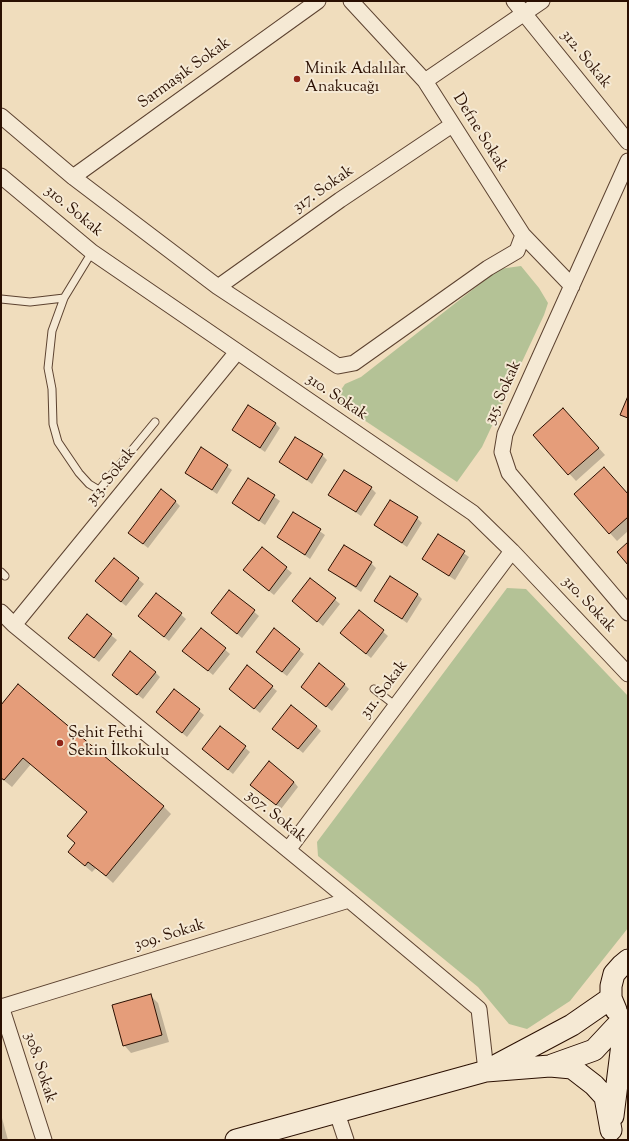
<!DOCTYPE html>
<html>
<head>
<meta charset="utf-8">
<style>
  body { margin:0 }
  #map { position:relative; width:629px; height:1141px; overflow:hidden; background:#f0ddbd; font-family:"Sorts Mill Goudy",serif }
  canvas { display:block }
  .frame { position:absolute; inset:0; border:2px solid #2a0f01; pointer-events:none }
</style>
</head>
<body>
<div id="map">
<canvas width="629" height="1141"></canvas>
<div class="frame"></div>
</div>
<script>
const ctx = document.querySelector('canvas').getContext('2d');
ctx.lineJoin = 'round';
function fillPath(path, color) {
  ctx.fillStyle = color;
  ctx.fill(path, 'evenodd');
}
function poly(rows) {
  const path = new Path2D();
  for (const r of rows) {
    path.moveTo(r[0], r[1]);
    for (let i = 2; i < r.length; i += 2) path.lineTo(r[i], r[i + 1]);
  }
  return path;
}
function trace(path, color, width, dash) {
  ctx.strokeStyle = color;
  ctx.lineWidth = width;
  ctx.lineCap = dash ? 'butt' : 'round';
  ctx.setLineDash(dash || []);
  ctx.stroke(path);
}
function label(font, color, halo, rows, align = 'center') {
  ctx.font = font + ' "Sorts Mill Goudy",serif';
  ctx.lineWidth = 4;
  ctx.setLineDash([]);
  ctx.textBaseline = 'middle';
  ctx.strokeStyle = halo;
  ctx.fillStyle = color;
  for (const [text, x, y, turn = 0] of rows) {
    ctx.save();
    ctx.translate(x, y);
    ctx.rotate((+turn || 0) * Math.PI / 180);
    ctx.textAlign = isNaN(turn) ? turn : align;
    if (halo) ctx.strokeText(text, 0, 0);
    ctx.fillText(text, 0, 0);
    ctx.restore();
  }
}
fillPath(poly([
  [521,266,539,288,548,303,544,315,482,447,457,482,334,400,345,384,361,377,499,269],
  [507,588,526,589,628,696,628,928,570,1001,527,1029,509,1024,478,987,318,856,317,842]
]), '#b4c296');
fillPath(poly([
  [570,416,605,455,576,481,534,435],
  [275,423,280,428,265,452,234,430],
  [201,449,232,470,217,494,186,473],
  [322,455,327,460,312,484,281,462],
  [248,479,280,501,265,525,233,503],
  [371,488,376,493,361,516,329,494],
  [575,494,628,494,628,531,617,541],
  [175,501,180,506,148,548,134,537],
  [294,513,325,535,310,559,279,537],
  [417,518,422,523,407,547,375,525],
  [438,535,469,557,455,580,423,559],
  [262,548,292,573,274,595,249,575],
  [114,559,144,584,126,606,101,586],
  [371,563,376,568,361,592,329,570],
  [311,579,340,604,323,626,293,601],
  [229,591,259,616,242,638,212,613],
  [157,594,186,619,169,641,144,621],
  [417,594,422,599,407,623,376,601],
  [359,611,388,636,371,658,346,638],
  [87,616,117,640,99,662,74,642],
  [201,629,230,654,213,675,184,651],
  [275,630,304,654,287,676,262,657],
  [155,672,160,677,143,699,118,679],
  [344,684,349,689,332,711,307,691],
  [272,687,277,691,260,713,235,693],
  [175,691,204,715,187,737,157,712],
  [1,706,163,806,171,814,113,883,96,868,92,872,69,852,76,844,68,836,88,812,31,764,12,787,1,778],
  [316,726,321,731,303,753,279,733],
  [221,727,250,752,233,774,208,754],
  [294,782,298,787,281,809,256,789],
  [151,996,158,1003,169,1042,131,1053,124,1045],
  [1,1118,2,1118,8,1140,1,1140]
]), '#0003');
const building = poly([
  [628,396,628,418,620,415,628,396],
  [248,405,276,423,260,448,232,430,248,405],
  [563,408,599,448,568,475,533,435,563,408],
  [295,437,323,454,307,480,279,462,295,437],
  [201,447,228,465,212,490,185,473,201,447],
  [604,467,628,494,628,517,609,534,574,494,604,467],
  [344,470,372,487,356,512,328,495,344,470],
  [248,478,275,495,259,521,232,503,248,478],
  [161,489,176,501,143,544,128,533,161,489],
  [390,500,418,517,402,543,374,525,390,500],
  [293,512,321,529,305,555,277,537,293,512],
  [438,534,465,551,449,576,422,559,438,534],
  [628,542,628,565,617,552,628,542],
  [344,545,372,562,356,587,328,570,344,545],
  [262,547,287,567,269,591,243,570,262,547],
  [114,558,139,578,121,602,95,581,114,558],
  [390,576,418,594,402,619,374,601,390,576],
  [310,578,336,598,317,622,292,601,310,578],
  [229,590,255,610,237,634,211,613,229,590],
  [156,593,182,613,164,637,138,616,156,593],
  [359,610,384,630,366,654,340,633,359,610],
  [87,614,112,634,94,658,68,638,87,614],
  [201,628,226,648,208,671,182,651,201,628],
  [274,628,300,649,282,672,256,652,274,628],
  [130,651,156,672,137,695,112,675,130,651],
  [319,663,345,684,326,707,301,687,319,663],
  [247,665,273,686,254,709,229,689,247,665],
  [18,684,164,806,106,876,88,862,85,866,68,852,75,843,67,836,87,812,23,758,4,780,1,778,1,705,18,684],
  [174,689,200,709,182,733,156,712,174,689],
  [291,705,317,726,298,749,272,729,291,705],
  [220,726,246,746,228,770,202,749,220,726],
  [269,761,294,782,276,805,250,785,269,761],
  [151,994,162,1035,123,1046,112,1005,151,994]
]);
fillPath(building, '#e59d7a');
trace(building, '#2a0f01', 1);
const lane = poly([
  [92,252,64,298,52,331,48,368,52,389,53,424,58,442,79,473,89,484,99,490,155,422],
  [1,299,30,302,64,298],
  [1,572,5,576],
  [374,689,396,706]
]);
const street = poly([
  [351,1,425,81,523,235,572,286],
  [514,1,628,142],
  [425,81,542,1],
  [1,116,73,177,218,287,338,366,354,363,488,268,517,251,523,235],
  [628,161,505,434,502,452,509,473,628,613],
  [1,176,92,252,473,513,512,551,628,674],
  [73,177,318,1],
  [218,287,340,200,452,125],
  [1,612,14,625,349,900,479,1009,486,1071],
  [14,625,237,352],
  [288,850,512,551],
  [1,1006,44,1140],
  [1,1007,349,900],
  [337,1113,346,1140]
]);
const secondary = poly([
  [616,1010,611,998,611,986,614,974,622,965,628,960],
  [552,1065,594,1050,623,1019],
  [493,1067,572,1025,611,998],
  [613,1116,625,1020],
  [236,1140,486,1071,550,1066,572,1068,594,1085,605,1097,611,1130]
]);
trace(lane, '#5c4230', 9);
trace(street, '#5c4230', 17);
trace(secondary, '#2a0f01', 23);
trace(lane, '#f5e9d4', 7);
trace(street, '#f5e9d4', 15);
trace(secondary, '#f5e9d4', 21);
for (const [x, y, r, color] of [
  [297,79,4,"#8f2418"],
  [60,743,4,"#8f2418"]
]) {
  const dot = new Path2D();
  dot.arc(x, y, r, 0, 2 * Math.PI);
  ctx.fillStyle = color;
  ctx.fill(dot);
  trace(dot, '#f5e9d4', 1.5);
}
label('16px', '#2a0f01', '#f5e9d4', [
  ["312. Sokak",585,60,51],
  ["Sarmaşık Sokak",185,74,-36],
  ["Defne Sokak",479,133,58],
  ["317. Sokak",324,190,-35],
  ["310. Sokak",73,212,40],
  ["315. Sokak",504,393,-66],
  ["310. Sokak",336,398,34],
  ["313. Sokak",112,477,-51],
  ["310. Sokak",588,605,47],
  ["311. Sokak",385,690,-53],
  ["307. Sokak",275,817,39],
  ["309. Sokak",170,936,-17],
  ["308. Sokak",39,1068,72]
]);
label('16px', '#2a0f01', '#f5e9d4', [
  ["Minik Adalılar",305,70],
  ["Anakucağı",305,88],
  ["Şehit Fethi",68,734],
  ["Sekin İlkokulu",68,752]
], 'left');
</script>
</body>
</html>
